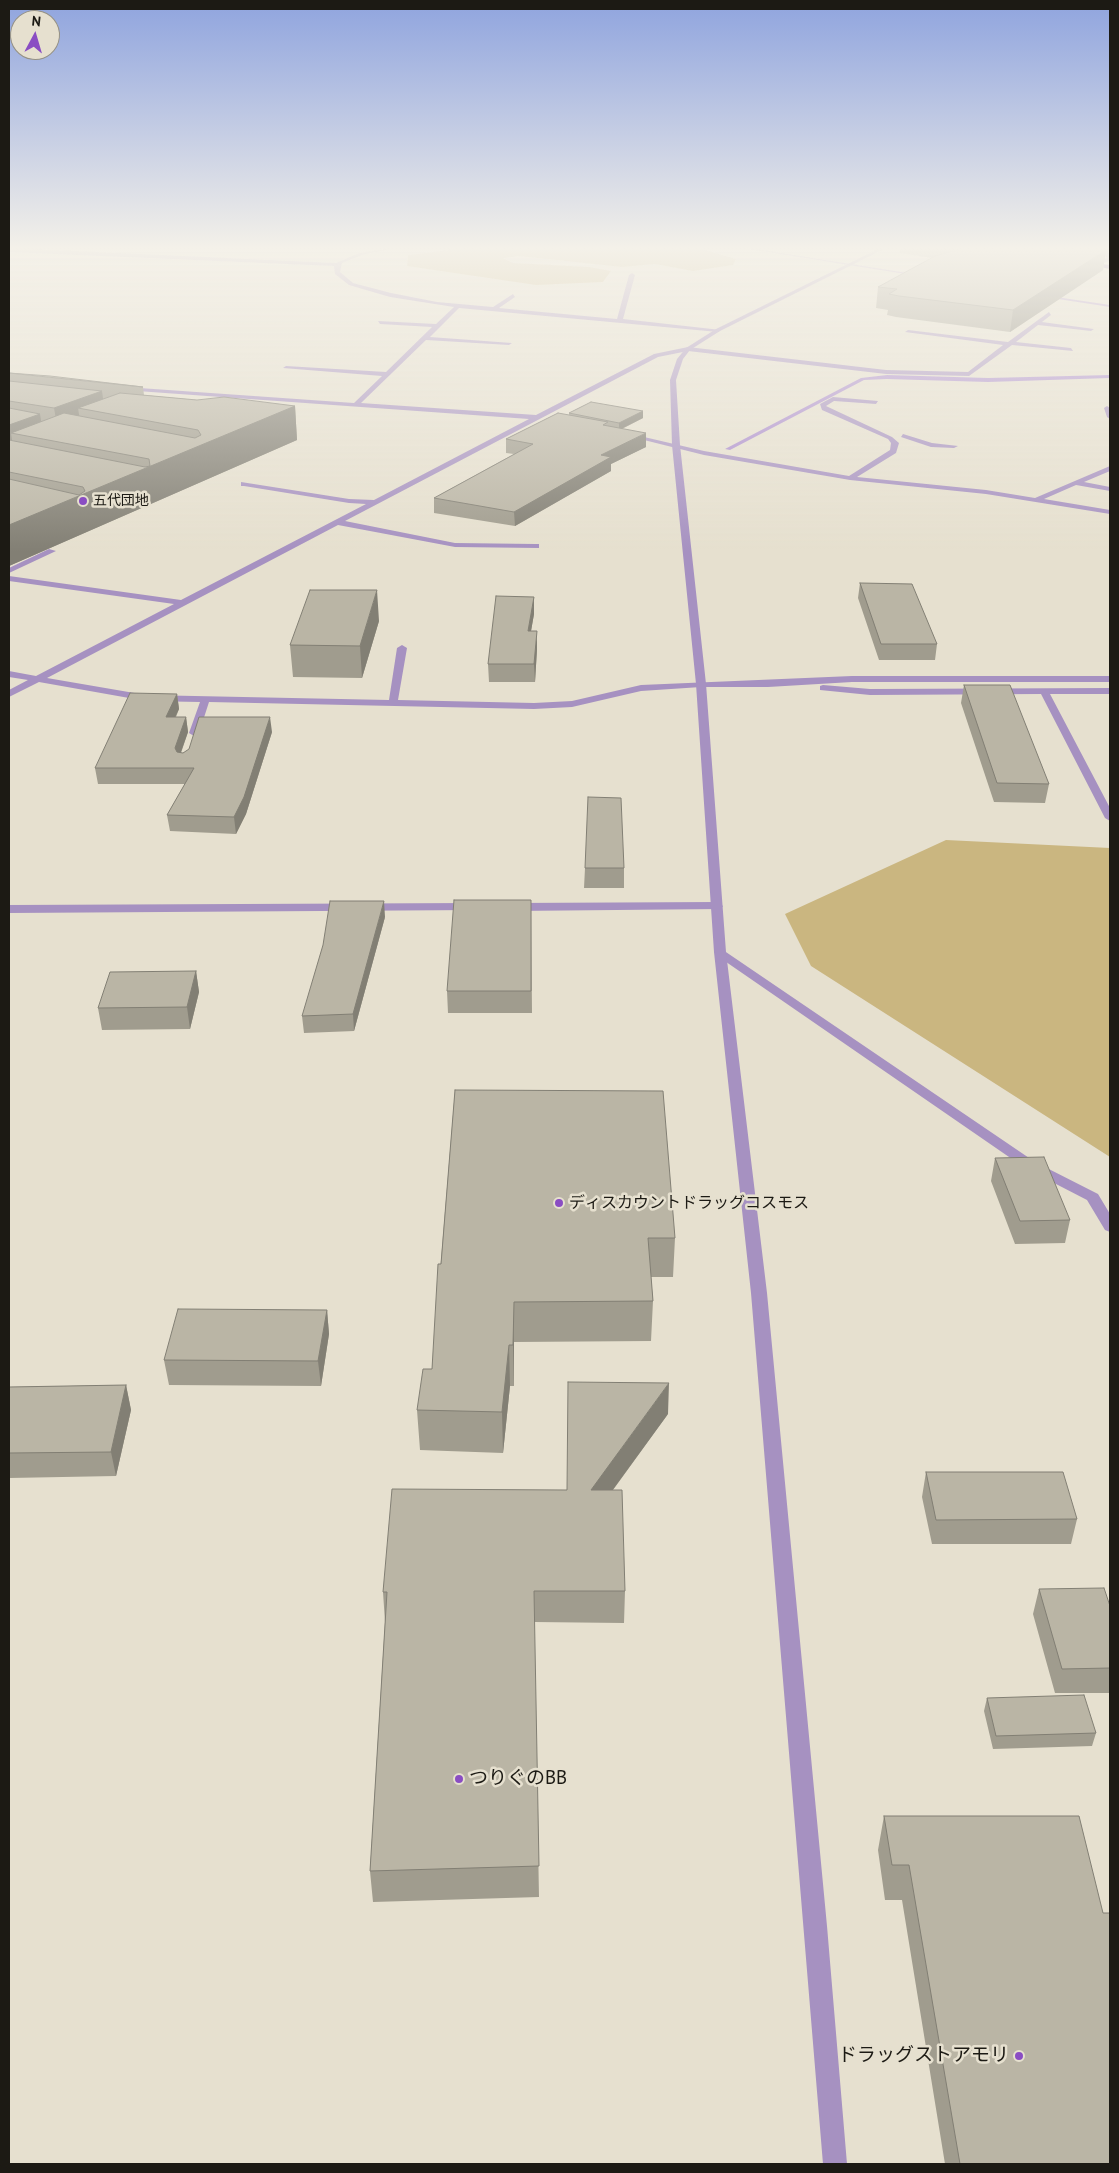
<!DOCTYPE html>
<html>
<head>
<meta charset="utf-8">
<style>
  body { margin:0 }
  #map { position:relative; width:1119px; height:2173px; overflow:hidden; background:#e6e0cf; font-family:"PT Sans",sans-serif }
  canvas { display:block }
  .frame { position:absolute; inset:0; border:10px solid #1c1a14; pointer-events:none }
  .north { position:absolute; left:10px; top:10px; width:50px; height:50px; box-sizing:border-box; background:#e6e0cf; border:1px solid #959184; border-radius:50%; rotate:6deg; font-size:14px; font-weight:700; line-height:20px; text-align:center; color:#1c1a14 }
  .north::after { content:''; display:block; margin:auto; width:18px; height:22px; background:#8a4dc3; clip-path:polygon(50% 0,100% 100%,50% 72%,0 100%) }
</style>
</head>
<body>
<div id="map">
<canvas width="1119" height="2173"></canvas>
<div class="frame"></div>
<div class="north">N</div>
</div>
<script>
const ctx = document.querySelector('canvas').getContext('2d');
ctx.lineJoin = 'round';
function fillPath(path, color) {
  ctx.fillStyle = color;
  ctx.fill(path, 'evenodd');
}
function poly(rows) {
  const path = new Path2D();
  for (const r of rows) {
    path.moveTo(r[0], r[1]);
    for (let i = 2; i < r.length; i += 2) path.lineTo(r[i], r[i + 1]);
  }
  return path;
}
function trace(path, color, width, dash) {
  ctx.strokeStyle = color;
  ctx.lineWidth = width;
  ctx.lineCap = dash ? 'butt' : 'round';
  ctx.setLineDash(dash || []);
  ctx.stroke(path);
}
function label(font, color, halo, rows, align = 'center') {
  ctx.font = font + ' "PT Sans","Noto Sans JP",sans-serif';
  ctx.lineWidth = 5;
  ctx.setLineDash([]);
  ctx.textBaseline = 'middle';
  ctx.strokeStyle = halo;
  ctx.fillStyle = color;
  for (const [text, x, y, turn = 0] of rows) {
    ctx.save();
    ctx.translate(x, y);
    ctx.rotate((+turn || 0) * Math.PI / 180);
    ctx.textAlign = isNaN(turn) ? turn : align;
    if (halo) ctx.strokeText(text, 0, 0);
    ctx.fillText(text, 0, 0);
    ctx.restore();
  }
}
fillPath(poly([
  [448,248,705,248,704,250,736,259,733,265,693,271,655,264,622,267,519,256,503,258,513,263,589,267,611,271,603,282,536,285,407,266,408,255,450,250],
  [946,840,1110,848,1110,1157,811,966,785,914]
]), '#cab680');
fillPath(poly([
  [742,248,750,248,920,275,918,276,742,248],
  [1043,295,1110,305,1110,307,1045,297,1043,295],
  [887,375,988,378,1110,375,1110,378,988,382,887,379,864,380,730,450,725,449,861,378,887,375]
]), '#aa8bce');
fillPath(poly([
  [9,248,336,263,359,253,394,248,362,255,342,263,340,272,353,283,391,293,437,302,493,307,513,294,515,297,499,308,617,319,629,275,632,273,635,275,623,319,721,330,718,332,459,308,430,337,512,343,509,345,426,340,361,403,536,415,654,354,688,347,886,370,968,372,1003,345,905,332,908,330,1008,342,1049,312,1051,315,1042,322,1094,329,1091,331,1038,325,1016,342,1071,348,1073,351,1012,345,969,376,886,374,688,351,658,357,345,521,455,543,536,544,539,544,539,548,455,547,338,525,47,678,146,695,389,700,397,648,402,645,407,648,398,700,534,703,572,701,641,685,852,676,1110,676,1110,682,852,682,768,687,701,687,641,691,572,707,534,709,209,702,199,733,194,736,189,733,200,702,146,701,39,682,9,697,9,690,28,680,9,677,9,671,36,676,174,604,9,581,9,576,181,600,366,504,349,503,244,486,241,486,241,482,349,499,374,500,529,419,123,390,125,387,354,403,382,376,283,368,286,366,386,372,432,327,380,324,378,321,436,324,454,307,390,297,349,285,335,274,334,266,9,252,9,248],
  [1100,248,1105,248,1110,255,1110,261,1095,265,1095,263,1107,258,1100,248],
  [833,397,878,401,876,404,834,401,826,406,892,437,899,443,896,453,857,477,986,490,1035,498,1110,466,1110,471,1084,482,1110,487,1110,491,1076,485,1044,499,1110,510,1110,514,986,494,850,480,704,455,624,435,627,433,704,451,849,476,890,450,891,443,888,439,822,410,820,404,833,397],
  [1107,406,1110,408,1110,419,1107,417,1104,408,1107,406],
  [903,434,932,443,958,446,954,448,931,447,901,437,903,434],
  [49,549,56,551,9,573,9,568,49,549],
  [823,685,870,689,1110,688,1110,694,1050,694,1110,808,1110,821,1105,818,1041,694,870,695,820,690,820,686,823,685],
  [717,902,723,906,721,909,512,911,506,907,512,903,717,902],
  [473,903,477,904,479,907,477,910,9,913,9,905,473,903],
  [720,948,1035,1162,1098,1194,1110,1214,1110,1232,1105,1230,1087,1200,1025,1168,716,955,714,952,716,949,720,948]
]), '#a691c1');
fillPath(poly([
  [880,248,886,248,720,331,690,350,683,359,676,380,680,445,706,684,726,952,767,1293,827,1926,847,2164,823,2164,751,1293,714,952,696,684,672,445,670,380,677,359,686,348,716,329,880,248]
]), '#a691c1');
fillPath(poly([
  [1084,262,1110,265,1110,269,1084,264,1084,262]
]), '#6e3d9c');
fillPath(poly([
  [900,248,1106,248,1103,270,1010,332,896,317,887,315,888,310,876,308,878,287,932,258,900,253],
  [1106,248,1110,248,1110,252],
  [9,373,143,387,144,395,197,400,295,406,297,440,9,566],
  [643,411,643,418,622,429,646,447,611,464,611,471,515,526,434,513,434,498,514,454,506,453,506,439,569,415,569,413],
  [860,583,937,644,935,660,879,660,858,598],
  [534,597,534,614,531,631,537,649,535,682,489,682,488,664],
  [379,621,362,678,293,677,290,645],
  [964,685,1049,784,1045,803,994,802,961,703],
  [177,694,179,709,176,717,186,717,188,732,181,753,183,753,272,732,246,814,236,834,170,831,167,815,185,784,98,784,95,768],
  [585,868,624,868,624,888,584,888],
  [531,900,532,1013,448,1013,447,991],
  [385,917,354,1031,304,1033,302,1016],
  [196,971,199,992,190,1029,102,1030,98,1008],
  [455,1090,675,1238,673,1277,651,1277,653,1301,651,1341,514,1342,514,1386,510,1386,503,1453,420,1450,417,1410,432,1369],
  [995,1158,1070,1220,1065,1243,1015,1244,991,1181],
  [327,1310,329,1334,321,1386,169,1385,164,1360],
  [126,1385,131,1410,116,1476,9,1478,9,1387],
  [668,1414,613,1490,625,1591,624,1623,534,1622,539,1897,373,1902,370,1871,385,1622,383,1592,567,1490],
  [926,1472,1077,1519,1071,1544,932,1544,922,1497],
  [1039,1589,1110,1606,1110,1693,1055,1693,1033,1614],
  [987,1698,1096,1733,1092,1746,993,1749,984,1711],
  [884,1816,1110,2164,945,2164,902,1900,885,1900,878,1850]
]), '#a09c8e');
fillPath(poly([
  [1097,248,1106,248,1105,251,1106,250,1103,270,1010,332,1013,310,1096,256],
  [102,391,105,413,78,408,82,434,60,442,54,408],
  [295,406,297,440,9,566,9,525],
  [643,411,643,418,619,430,619,423],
  [40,414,44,439,11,433,15,460,9,462,9,425],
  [646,433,646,447,611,464,611,471,515,526,514,512,601,455],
  [377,590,379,621,362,678,360,646],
  [534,597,534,614,528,648,528,631],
  [537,631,537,649,535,682,534,664],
  [177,694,179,709,168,732,166,717],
  [186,717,188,732,177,763,175,748],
  [270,717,272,732,246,814,236,834,234,817],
  [384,901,385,917,354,1031,353,1014],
  [196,971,199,992,190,1029,187,1007],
  [514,1302,514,1386,513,1345],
  [327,1310,329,1334,321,1386,318,1361],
  [509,1345,510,1386,503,1453,502,1412],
  [669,1383,668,1414,590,1521,591,1490],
  [126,1385,131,1410,116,1476,111,1452]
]), '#827f74');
const building = poly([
  [964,248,1094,248,1106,250,1013,310,899,296,889,294,897,289,878,287,935,256,964,248],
  [9,373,50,376,143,387,9,373],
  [9,381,102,391,54,408,9,401,9,381],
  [120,393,197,400,224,397,295,406,9,525,9,479,79,495,85,491,83,487,9,472,9,440,145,467,150,466,149,459,11,433,64,413,195,438,201,435,198,430,78,408,120,393],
  [591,402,643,411,619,423,569,413,591,402],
  [9,408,40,414,9,425,9,408],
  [558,413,608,422,603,425,646,433,601,455,611,457,514,512,434,498,533,444,506,439,558,413],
  [860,583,912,584,937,644,881,644,860,583],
  [310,590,377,590,360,646,290,645,310,590],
  [496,596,534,597,528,631,537,631,534,664,488,664,496,596],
  [964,685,1010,685,1049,784,997,783,964,685],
  [130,693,177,694,166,717,186,717,175,748,177,752,183,753,189,749,199,717,270,717,244,797,234,817,167,815,194,768,95,768,130,693],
  [588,797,621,798,624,868,585,868,588,797],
  [454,900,531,900,531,991,447,991,454,900],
  [330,901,384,901,353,1014,302,1016,323,945,330,901],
  [196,971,187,1007,98,1008,110,972,196,971],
  [455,1090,663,1091,675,1238,648,1238,653,1301,514,1302,513,1345,509,1345,502,1412,417,1410,423,1369,432,1369,438,1264,441,1264,455,1090],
  [1044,1157,1070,1220,1020,1221,995,1158,1044,1157],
  [178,1309,327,1310,318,1361,164,1360,178,1309],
  [568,1382,669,1383,591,1490,622,1490,625,1591,534,1591,539,1866,370,1871,387,1592,383,1592,392,1489,567,1490,568,1382],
  [126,1385,111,1452,9,1453,9,1387,126,1385],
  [926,1472,1063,1472,1077,1519,936,1520,926,1472],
  [1104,1588,1110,1606,1110,1668,1062,1669,1039,1589,1104,1588],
  [1084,1695,1096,1733,996,1736,987,1698,1084,1695],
  [884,1816,1079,1816,1103,1913,1110,1913,1110,2164,960,2164,909,1865,892,1865,884,1816]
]);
fillPath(building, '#bab5a5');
trace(building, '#827f74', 1);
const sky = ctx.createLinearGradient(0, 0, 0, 552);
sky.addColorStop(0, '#8fa4de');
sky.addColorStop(0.45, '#f4f1e9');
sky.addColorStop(1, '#f4f1e900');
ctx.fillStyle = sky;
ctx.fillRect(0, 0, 1119, 552);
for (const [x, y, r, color] of [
  [83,501,5,"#8a4dc3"],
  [559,1203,5,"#8a4dc3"],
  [459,1779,5,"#8a4dc3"],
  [1019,2056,5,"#8a4dc3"]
]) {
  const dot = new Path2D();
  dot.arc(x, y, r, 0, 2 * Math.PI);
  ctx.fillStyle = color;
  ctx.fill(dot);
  trace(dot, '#e6e0cf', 2);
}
label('14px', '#1c1a14', '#e6e0cf', [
  ["五代団地",93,501]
], 'left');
label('16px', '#1c1a14', '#e6e0cf', [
  ["ディスカウントドラッグコスモス",569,1203]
], 'left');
label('19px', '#1c1a14', '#e6e0cf', [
  ["つりぐのBB",469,1779],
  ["ドラッグストアモリ",1009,2056,"right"]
], 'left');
</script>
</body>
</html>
